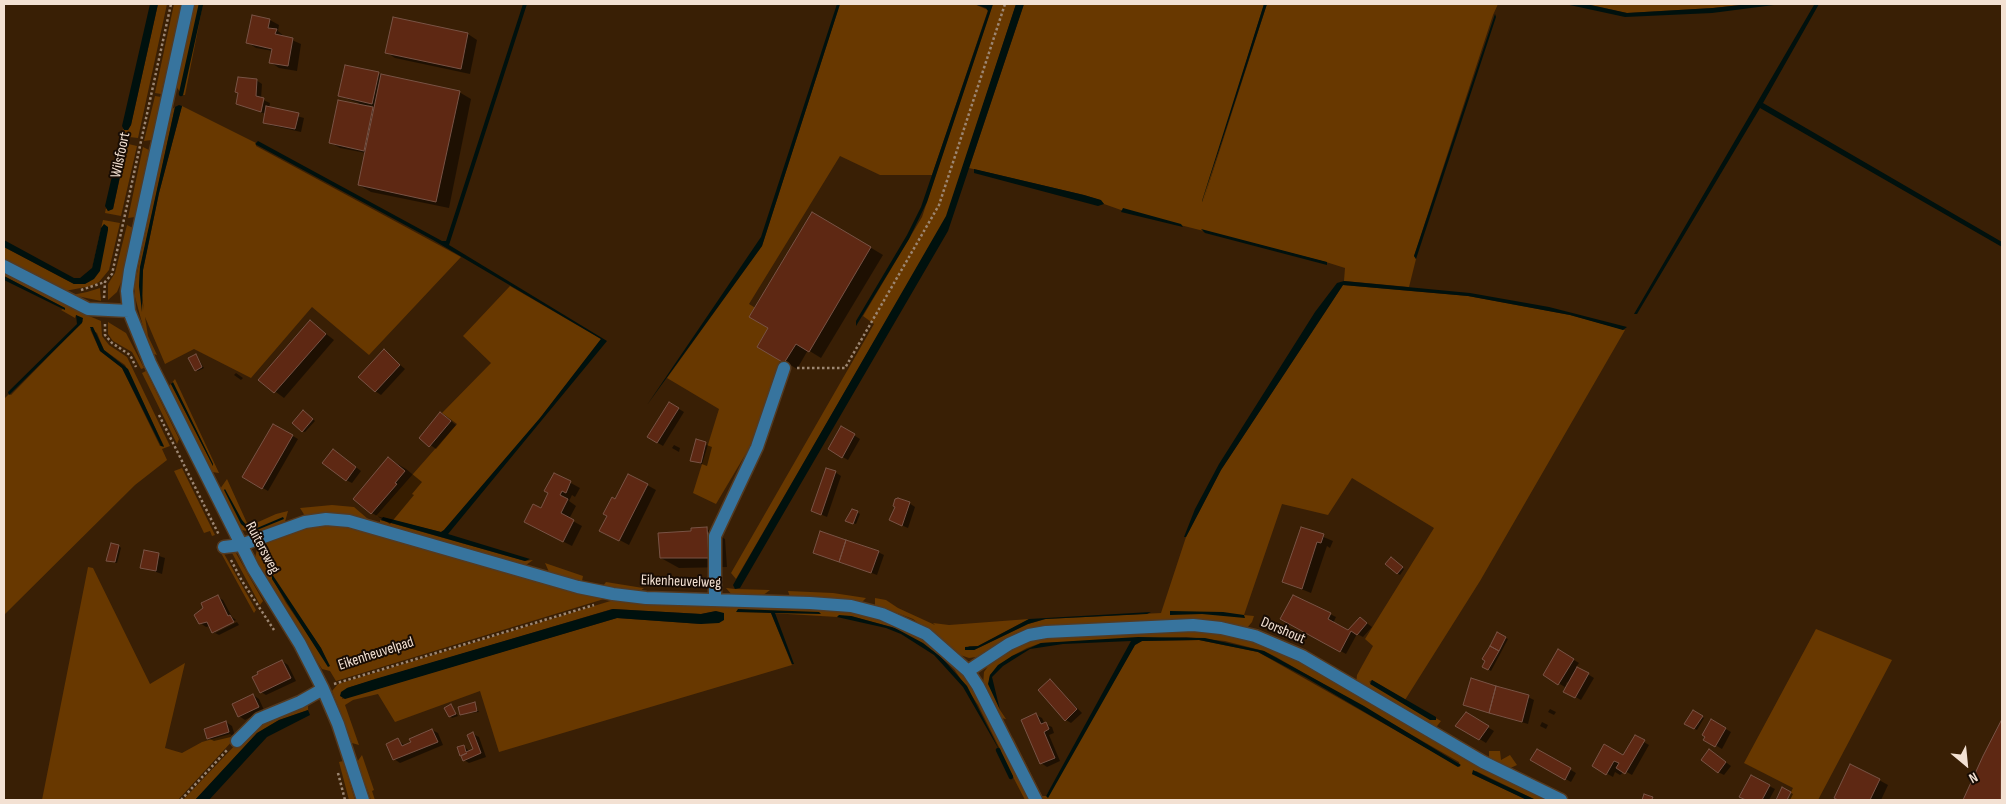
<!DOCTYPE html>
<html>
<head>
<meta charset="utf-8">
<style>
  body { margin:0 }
  #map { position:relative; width:2006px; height:804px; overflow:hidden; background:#391f05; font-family:"Sofia Sans Condensed",sans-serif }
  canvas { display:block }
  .frame { position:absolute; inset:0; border:5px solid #f3e1d3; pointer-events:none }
  .north { position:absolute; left:1941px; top:739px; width:50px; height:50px; -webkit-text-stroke:4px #180c04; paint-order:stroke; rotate:152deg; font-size:14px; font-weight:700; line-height:20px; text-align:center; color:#f3e1d3 }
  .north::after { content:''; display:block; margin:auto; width:18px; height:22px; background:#f3e1d3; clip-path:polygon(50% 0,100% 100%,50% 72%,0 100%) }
</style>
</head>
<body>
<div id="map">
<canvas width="2006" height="804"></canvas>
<div class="frame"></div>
<div class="north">N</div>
</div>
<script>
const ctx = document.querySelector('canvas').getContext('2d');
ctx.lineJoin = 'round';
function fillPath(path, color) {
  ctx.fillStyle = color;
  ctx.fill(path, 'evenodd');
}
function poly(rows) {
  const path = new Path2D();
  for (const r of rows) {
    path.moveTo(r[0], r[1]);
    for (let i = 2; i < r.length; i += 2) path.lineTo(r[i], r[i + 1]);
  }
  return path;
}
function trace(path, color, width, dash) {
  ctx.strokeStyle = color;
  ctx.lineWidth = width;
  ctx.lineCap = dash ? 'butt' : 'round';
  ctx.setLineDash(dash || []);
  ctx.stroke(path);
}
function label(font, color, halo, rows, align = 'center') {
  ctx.font = font + ' "Sofia Sans Condensed",sans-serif';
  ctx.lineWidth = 4;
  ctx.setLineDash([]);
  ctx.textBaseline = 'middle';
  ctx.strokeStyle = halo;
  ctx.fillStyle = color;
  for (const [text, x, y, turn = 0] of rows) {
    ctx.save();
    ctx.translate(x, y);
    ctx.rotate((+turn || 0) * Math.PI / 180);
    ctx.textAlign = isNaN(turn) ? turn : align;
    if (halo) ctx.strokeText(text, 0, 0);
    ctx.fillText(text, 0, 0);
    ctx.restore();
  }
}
fillPath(poly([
  [158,4,167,4,138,138,121,136,123,129,128,130,131,125],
  [174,4,182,4,161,94,155,93],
  [194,4,203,4,185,95,182,95,176,86],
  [840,4,974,4,988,10,932,175,880,175,840,156,749,304,790,329,759,428,751,445,716,504,693,493,719,409,667,378,762,246],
  [993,4,1016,4,947,216,736,579,731,573,874,324,863,316,922,217],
  [1024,4,1264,4,1203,202,1267,4,1498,4,1493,15,1414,256,1416,259,1409,287,1344,281,1345,268,1326,262,1121,210,1104,204,1100,200,1084,195,969,168],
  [1586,4,1750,4,1713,8,1627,13],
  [155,96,161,97,152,140,144,141],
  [182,106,256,143,256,146,461,257,369,355,312,307,251,378,194,349,165,364,145,317,148,336,157,355,154,354,145,334,135,297,135,283,171,110,175,107,140,270,139,286,144,310,141,288,143,270,159,193],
  [120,142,137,146,121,216,105,213,106,208,108,211,113,209,126,149,125,146,120,144,119,146],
  [143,147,149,150,135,217,128,218],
  [103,220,120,223,109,270,99,282,91,286,65,291,4,259,4,247,74,284,89,282],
  [127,225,133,228,122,280,117,292,108,300,108,284,115,273],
  [4,272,77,311,101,321,102,336,109,345,127,357,170,446,162,449,167,460,135,485,4,615,4,399,9,394,11,395,83,321,76,315,75,318,61,310,65,308,4,276],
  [90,329,97,333,104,350,125,365,164,446,160,446,122,368,100,351],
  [1343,285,1468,296,1570,315,1625,330,1480,581,1405,700,1372,680,1369,682,1441,721,1434,730,1356,684,1357,675,1373,646,1365,639,1434,528,1352,478,1328,515,1282,504,1244,615,1254,616,1252,622,1247,628,1221,622,1020,634,976,657,969,658,960,655,913,619,875,605,875,598,886,600,898,608,935,625,933,623,949,625,1029,619,978,646,968,646,974,650,1028,624,1046,619,1161,613,1186,537,1221,470],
  [510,286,601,339,540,418,444,530,441,532,376,516,457,424,442,413,491,363,463,336],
  [100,288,101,301,72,295,87,292],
  [108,322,126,333,144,368,141,369,132,352,113,341,108,334],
  [146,371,179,439,177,444,142,373],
  [175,379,219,473,212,472,169,386],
  [172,382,213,464,213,466,171,384],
  [182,468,215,535,212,536,210,531,204,533,174,471],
  [227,479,247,523,256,523,276,514,288,511,285,522,255,533,242,530,220,489],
  [332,505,354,507,368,519,345,515,305,516,300,508],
  [380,520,525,561,533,560,526,565,380,524],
  [323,525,348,526,604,599,336,681,330,671,322,669,269,586,255,558,257,549,262,543,294,530],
  [270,574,321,648,329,666,286,603],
  [223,552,256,610,254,613,221,553],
  [232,553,236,553,263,601,260,605],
  [545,563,583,576,582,581,549,572],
  [88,567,93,568,150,684,185,663,165,748,182,753,202,742,230,734,235,738,178,800,42,800],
  [606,582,643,588,644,588,639,592,603,586],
  [726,588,735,589,770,590,762,596,733,596],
  [788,591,833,593,866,598,861,603,825,598,790,597],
  [617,599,813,608,855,612,885,620,911,631,934,646,965,677,979,700,1031,800,1025,800,1011,773,1008,773,999,753,1001,751,978,705,954,669,941,657,895,628,851,616,837,617,771,613,792,665,499,752,480,691,395,722,378,694,353,700,345,705,359,745,352,743,332,691,338,684],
  [612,609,701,614,716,611,701,624,617,618,342,699,347,688],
  [1816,629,1892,660,1818,800,1787,800,1793,788,1744,763],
  [1153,630,1221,631,1276,648,1551,800,1536,800,1476,771,1472,774,1527,800,1042,800,1010,739,1013,738,1042,796,1046,796,1135,645,1142,641,1199,640,1258,652,1460,767,1459,762,1276,657,1264,651,1225,641,1186,637,1041,643,1027,648,1012,656,990,675,989,679,1000,710,1006,719,1001,718,983,685,984,672,991,662,1027,642,1041,638],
  [308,703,308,710,279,720,257,733,195,800,183,800,238,742,254,728],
  [1489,751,1500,751,1501,760,1510,755,1517,765,1506,770,1489,760],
  [362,755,374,790,372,791,375,800,371,800,357,762],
  [343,761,355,800,349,800,339,762]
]), '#683800');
fillPath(poly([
  [150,4,158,4,131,125,128,130,124,130,122,126],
  [523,4,527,4,449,245,607,341,448,534,530,559,525,561,381,520,383,517,441,532,444,530,540,418,601,339,433,240,255,144,258,141,442,241,446,241],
  [837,4,840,4,762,246,647,405,761,237],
  [974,4,993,4,927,202,909,239,856,326,856,321,907,235,921,207,988,11,986,8],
  [1016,4,1024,4,948,231,740,588,735,589,733,585,946,216],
  [1264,4,1267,4,1202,202,1202,201],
  [1565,4,1586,4,1627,13,1713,8,1750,4,1819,4,1763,103,2002,242,2002,247,1760,108,1637,314,1634,314,1814,5,1774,5,1712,13,1625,17],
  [1495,14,1496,17,1416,259,1414,256],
  [179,105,182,106,159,193,143,270,142,312,139,286,140,267,175,107],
  [122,144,126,149,113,209,108,211,105,206,119,146],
  [974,169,1084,195,1101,200,1104,204,1098,206,974,173],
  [1123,208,1181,224,1183,227,1121,212],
  [104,224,108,227,108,230,100,271,94,279,85,284,74,284,4,247,4,240,74,278,80,278,92,268,101,228],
  [1201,229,1327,262,1327,265,1205,233],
  [4,276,65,308,65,310,4,280],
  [1344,281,1470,293,1549,307,1627,327,1623,330,1570,315,1468,296,1343,285,1221,470,1186,537,1184,537,1195,509,1219,464,1315,312,1337,283],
  [76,315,83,318,82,323,9,395,8,392,77,324],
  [90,327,93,327,104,350,128,369,164,447,161,446,122,368,100,351],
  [173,382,213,464,213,466,171,384],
  [225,489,242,520,248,527,257,528,283,517,284,519,257,530,248,530,241,524,224,490],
  [272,574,321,648,330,666,328,667,272,579],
  [613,609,701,614,716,611,724,613,724,620,719,623,701,624,617,618,345,699,340,696,341,692,347,688,375,679],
  [738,609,819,612,821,614,775,613,794,664,792,664,771,613,736,612],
  [1170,611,1223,612,1244,615,1245,618,1202,614,1170,615],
  [1151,612,1147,614,1045,619,1028,624,974,650,965,650,965,647,978,646,1029,619],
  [839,615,851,616,895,628,923,643,941,657,967,686,1001,753,963,687,934,655,901,634,886,628,837,617],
  [1138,637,1205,638,1264,651,1364,706,1461,765,1458,767,1305,677,1258,652,1199,640,1142,641,1135,645,1048,798,1046,796,1131,641,1063,644,1030,649,1003,666,992,677,1000,710,988,684,990,675,998,665,1012,656,1041,643],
  [1372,680,1436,717,1436,720,1430,720,1370,684],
  [308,710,310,715,267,737,209,800,195,800,257,733,279,720],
  [1473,770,1491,779,1536,800,1527,800,1472,774]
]), '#00110e');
fillPath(poly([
  [254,17,270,20,279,25,278,31,285,37,301,44,297,71,279,68,270,62,273,51,256,48,247,42],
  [394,19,468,34,477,40,470,74,395,58,386,52],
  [378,74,459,92,471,99,449,208,371,192,359,185,366,153,340,148,331,143,359,103,339,96],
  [368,105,375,107,375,110,368,106],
  [256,80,262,84,261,99,270,103,269,108,304,118,301,132,270,125,264,122,266,114,237,104],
  [813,213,883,255,821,358,808,350,797,369,759,346,770,327],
  [311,322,334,340,284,398,260,380],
  [384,351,405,369,381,395,375,391],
  [196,355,204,368,198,371,196,370],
  [236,373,243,378,241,380,234,375],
  [669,403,684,412,663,446,648,437],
  [306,413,315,421,305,432,302,431],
  [446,417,456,425,436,449,420,438],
  [274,425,298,439,268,491,244,477],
  [842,428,860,439,848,460,829,449],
  [696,441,712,447,707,466,691,460],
  [674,445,680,448,679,452,672,448],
  [339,454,361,471,352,483,346,480],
  [389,459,406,469,422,482,412,494,414,495,390,524,372,513,355,499],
  [835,472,841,476,827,517,813,511],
  [554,474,580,488,575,497,572,495,569,501,576,506,569,519,582,526,572,546,534,527,550,493],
  [647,485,656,490,629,545,610,535,616,500],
  [909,503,915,507,908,528,896,523],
  [853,510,860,514,856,524,849,522],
  [1302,528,1333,541,1330,548,1327,546,1311,593,1284,582],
  [707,529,725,539,727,567,679,568,661,558],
  [119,546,121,548,117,563,110,561],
  [147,552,165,558,162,574,142,567],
  [815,552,878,552,884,555,877,575],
  [1393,560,1404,569,1400,575,1397,573],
  [1294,596,1336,617,1333,623,1348,632,1360,618,1372,627,1363,637,1357,634,1346,654,1282,619],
  [218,597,223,600,232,617,236,620,215,630,215,633,237,622,239,625,219,635,213,632,210,626,206,627,200,623],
  [1498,634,1508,639,1491,671,1484,666],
  [1559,651,1579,663,1576,667,1594,678,1581,700,1565,691,1569,683,1567,682,1565,687,1544,675],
  [282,661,288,665,296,681,266,695,261,692],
  [1051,681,1082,713,1071,723,1066,720],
  [253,695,259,699,264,710,245,720,239,716],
  [1528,697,1534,700,1528,724,1464,705],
  [474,703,479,712,461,714],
  [451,706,458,716,452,718,450,716],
  [1550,709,1556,712,1554,715,1548,712],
  [1694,712,1704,718,1697,730,1686,724],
  [1466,714,1494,731,1486,743,1457,725],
  [1036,715,1042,718,1045,724,1052,727,1054,733,1049,735,1060,761,1047,767,1041,763],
  [1712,721,1731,732,1722,749,1705,739],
  [226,722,232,726,235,736,214,741,208,738],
  [1542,722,1548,725,1546,729,1540,726],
  [2002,722,2002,800,1965,800],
  [432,730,438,733,443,745,400,763,394,759,398,740,405,746],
  [473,734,479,737,486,757,469,763,464,760,458,748,464,746,470,752,475,750],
  [1635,737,1649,745,1632,775,1625,771,1620,775,1615,772,1613,777,1593,766,1624,756],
  [1537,750,1576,773,1571,782,1532,760],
  [1715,754,1731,766,1724,775,1718,772],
  [1879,780,1888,785,1881,800,1840,800,1835,797],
  [1769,786,1775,789,1769,800,1748,800,1741,796],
  [1782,788,1793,794,1790,800,1776,799]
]), '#0007');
trace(poly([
  [181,94,201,4],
  [998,750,1011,777]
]), '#00110e', 4.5);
const building = poly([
  [252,15,270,19,268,28,277,29,275,34,293,38,288,66,269,63,272,49,246,43,252,15],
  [393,17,468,33,461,69,385,53,393,17],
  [345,65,379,72,372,104,338,96,345,65],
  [381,74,460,91,436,202,358,185,381,74],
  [238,77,257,79,256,96,264,98,261,112,236,104,238,93,235,92,238,77],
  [338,100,373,107,364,151,329,143,338,100],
  [266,106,299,113,295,129,263,123,266,106],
  [812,212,871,247,809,352,796,344,784,363,757,347,768,328,749,317,812,212],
  [310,320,326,334,274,393,258,380,310,320],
  [384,349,400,365,375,392,358,377,384,349],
  [196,354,202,367,195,371,188,358,196,354],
  [669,402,679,408,657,443,647,437,669,402],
  [303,410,313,419,302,432,292,423,303,410],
  [440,412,451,421,429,447,419,438,440,412],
  [273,424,293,435,262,489,242,477,273,424],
  [841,426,855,434,842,458,828,449,841,426],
  [696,439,706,442,701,463,690,461,696,439],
  [333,449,356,467,346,481,322,463,333,449],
  [388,457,405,471,395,483,397,484,371,514,353,499,388,457],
  [826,468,836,471,821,515,811,511,826,468],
  [554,473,571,481,566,493,562,491,560,495,568,499,561,513,574,520,563,542,524,522,533,504,541,508,548,493,544,491,554,473],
  [628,474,648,484,619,541,599,531,607,516,603,514,612,497,615,499,628,474],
  [898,498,910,502,902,526,889,520,895,507,893,506,895,499,898,498],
  [852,509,858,511,853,524,845,521,852,509],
  [707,527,709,558,660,558,658,533,691,531,691,528,707,527],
  [1301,527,1324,534,1321,543,1317,542,1302,589,1282,582,1301,527],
  [820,531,846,540,839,562,813,553,820,531],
  [846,540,879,551,871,573,839,562,846,540],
  [111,543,119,545,115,562,106,561,111,543],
  [144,550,159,553,156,571,140,568,144,550],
  [1391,557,1403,567,1397,574,1385,564,1391,557],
  [218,595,228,616,230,615,234,622,212,633,207,622,199,624,194,615,203,608,201,603,218,595],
  [1293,595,1331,613,1328,619,1348,630,1360,617,1367,623,1357,635,1351,631,1340,652,1280,619,1293,595],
  [1497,632,1506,637,1499,651,1490,646,1497,632],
  [1490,646,1499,651,1488,670,1482,667,1485,661,1482,659,1490,646],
  [1558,649,1574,659,1558,685,1543,675,1558,649],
  [282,660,291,678,260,693,252,677,258,674,257,672,282,660],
  [1577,667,1589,673,1575,698,1563,692,1577,667],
  [1471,678,1496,686,1489,713,1463,705,1471,678],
  [1050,679,1077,709,1065,721,1038,690,1050,679],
  [1496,686,1529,695,1522,722,1489,713,1496,686],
  [253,694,259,707,238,717,232,704,253,694],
  [475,702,477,711,460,715,458,707,475,702],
  [451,704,456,714,449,717,444,708,451,704],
  [1693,710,1703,716,1694,729,1684,724,1693,710],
  [1466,712,1489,726,1479,740,1455,726,1466,712],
  [1036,713,1041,724,1046,722,1049,729,1044,732,1055,758,1040,764,1021,720,1036,713],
  [1711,719,1726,728,1715,747,1703,740,1705,737,1702,735,1711,719],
  [2002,719,2001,800,1963,800,1983,756,2002,719],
  [226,721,229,732,207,739,204,729,226,721],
  [432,729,438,742,393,760,386,744,398,738,402,746,411,742,409,739,432,729],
  [473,732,481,753,463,761,461,756,467,753,460,756,457,747,464,745,466,752,473,749,467,735,473,732],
  [1635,735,1645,740,1625,774,1616,768,1619,763,1614,761,1606,775,1592,766,1604,744,1623,755,1635,735],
  [1537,749,1571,768,1565,780,1530,760,1537,749],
  [1709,749,1726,762,1718,773,1701,760,1709,749],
  [1850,764,1880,779,1870,800,1838,800,1834,798,1850,764],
  [1751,775,1770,785,1762,800,1746,800,1739,797,1751,775],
  [1782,787,1791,792,1787,800,1776,800,1782,787],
  [1644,794,1653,797,1652,799,1655,800,1642,800,1644,794]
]);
fillPath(building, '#5e2813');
trace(building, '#785345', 1);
const minor = poly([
  [188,4,130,270,127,291,129,311,150,363,253,568,300,644,323,689,338,724,363,800],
  [4,266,88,309,129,311],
  [224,547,241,545,305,522,326,519,349,521,578,587,613,594,646,598,810,603,851,606,882,614,926,634,968,671,978,686,1036,800],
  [715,600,715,536,757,447,784,368],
  [968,671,1009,644,1029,635,1046,632,1193,625,1221,628,1255,636,1302,656,1483,762,1561,800],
  [237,741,259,719,300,702,323,689]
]);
trace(minor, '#533a22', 15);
trace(poly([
  [81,290,105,282],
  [104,298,105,282,112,274,171,4],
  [105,324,105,335,112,343,130,355,136,367],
  [797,368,845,368,939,205,1005,4],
  [159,415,219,535],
  [231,560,242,581,274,630],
  [334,684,594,605],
  [338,773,345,800],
  [181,800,228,749]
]), '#9c8672', 2.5, [2.5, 2.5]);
trace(minor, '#37749e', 12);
label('15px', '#f3e1d3', '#180c04', [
  ["Wilsfoort",121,155,-78],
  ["Ruitersweg",262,548,62],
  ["Eikenheuvelweg",681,582,2],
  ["Dorshout",1283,631,23],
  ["Eikenheuvelpad",376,654,-18]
]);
</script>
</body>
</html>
